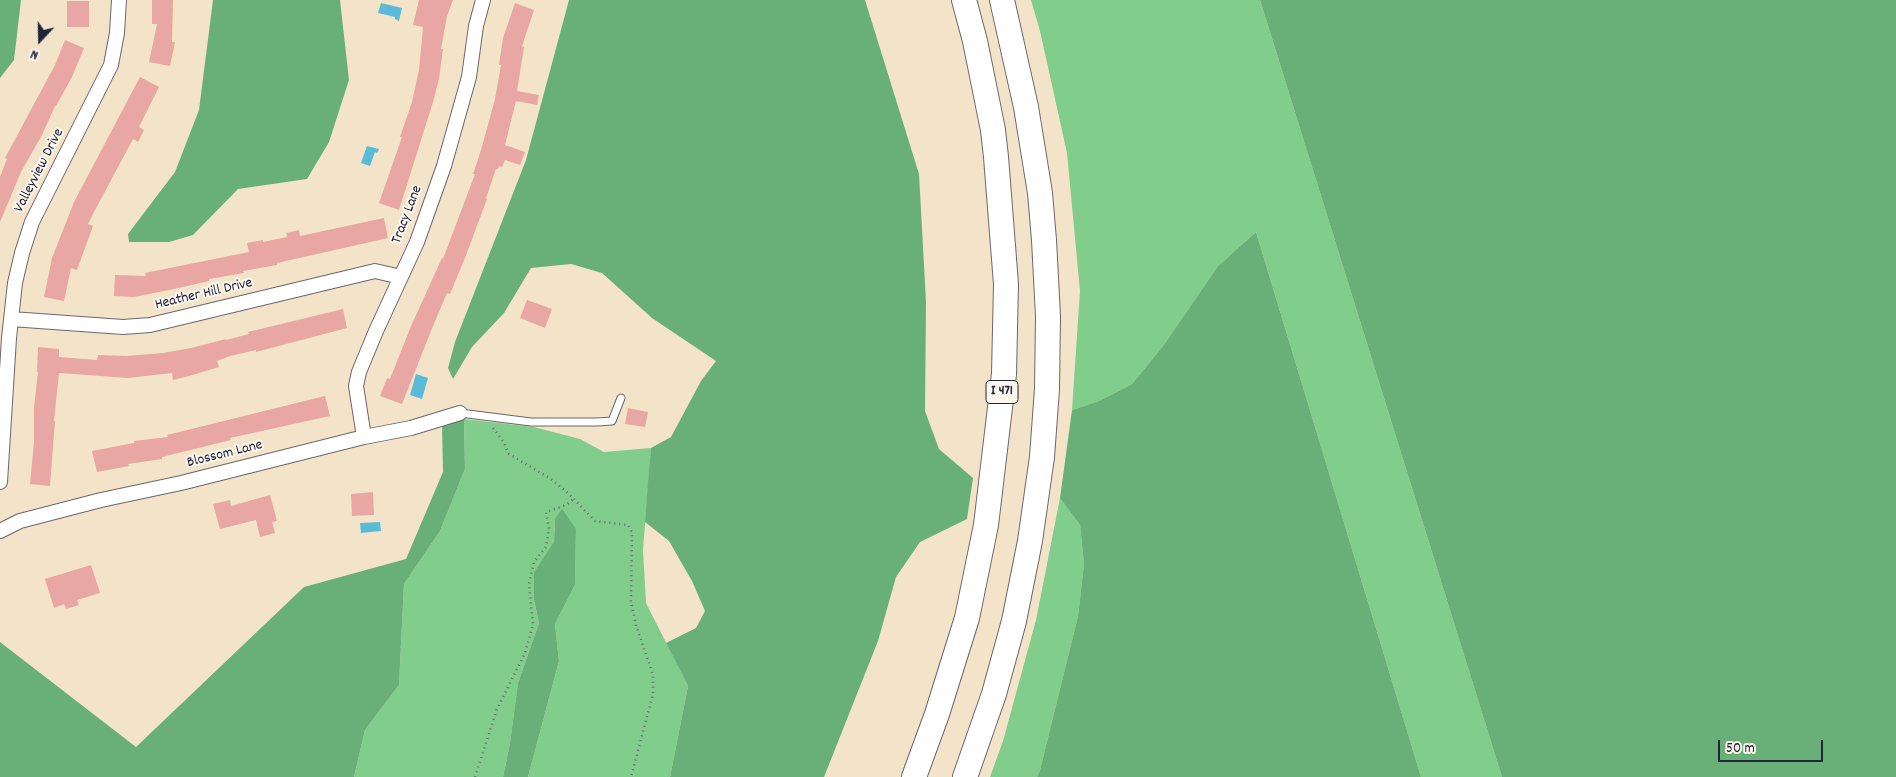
<!DOCTYPE html>
<html>
<head>
<meta charset="utf-8">
<style>
  body { margin:0 }
  #map { position:relative; width:1896px; height:777px; overflow:hidden; background:#f3e4c9; font-family:Dekko,sans-serif }
  canvas { display:block }
  .north { position:absolute; left:15px; top:15px; width:50px; height:50px; -webkit-text-stroke:4px #fbf7ec; paint-order:stroke; rotate:201deg; font-size:14px; font-weight:700; line-height:20px; text-align:center; color:#22223b }
  .north::after { content:''; display:block; margin:auto; width:18px; height:22px; background:#22223b; clip-path:polygon(50% 0,100% 100%,50% 72%,0 100%) }
  .scale { position:absolute; left:1718px; top:740px; width:105px; height:22px; box-sizing:border-box; border:2px solid #22223b; border-top:0; padding-left:6px; font-size:15px; line-height:18px; white-space:nowrap; color:#22223b; -webkit-text-stroke:4px #fbf7ec; paint-order:stroke }
</style>
</head>
<body>
<div id="map">
<canvas width="1896" height="777"></canvas>
<div class="north">N</div>
<div class="scale">50 m</div>
</div>
<script>
const ctx = document.querySelector('canvas').getContext('2d');
ctx.lineJoin = 'round';
function fillPath(path, color) {
  ctx.fillStyle = color;
  ctx.fill(path, 'evenodd');
}
function poly(rows) {
  const path = new Path2D();
  for (const r of rows) {
    path.moveTo(r[0], r[1]);
    for (let i = 2; i < r.length; i += 2) path.lineTo(r[i], r[i + 1]);
  }
  return path;
}
function trace(path, color, width, dash) {
  ctx.strokeStyle = color;
  ctx.lineWidth = width;
  ctx.lineCap = dash ? 'butt' : 'round';
  ctx.setLineDash(dash || []);
  ctx.stroke(path);
}
function label(font, color, halo, rows, align = 'center') {
  ctx.font = font + ' Dekko,sans-serif';
  ctx.lineWidth = 4;
  ctx.setLineDash([]);
  ctx.textBaseline = 'middle';
  ctx.strokeStyle = halo;
  ctx.fillStyle = color;
  for (const [text, x, y, turn = 0] of rows) {
    ctx.save();
    ctx.translate(x, y);
    ctx.rotate((+turn || 0) * Math.PI / 180);
    ctx.textAlign = isNaN(turn) ? turn : align;
    if (halo) ctx.strokeText(text, 0, 0);
    ctx.fillText(text, 0, 0);
    ctx.restore();
  }
}
fillPath(poly([
  [1031,0,1260,0,1502,777,1421,777,1256,232,1218,266,1163,346,1132,384,1099,401,1072,410,1080,291,1067,153,1040,31],
  [464,419,534,427,580,439,604,452,651,448,643,550,646,603,688,686,670,777,528,777,559,661,555,624,575,585,576,529,555,519,554,541,534,572,534,600,539,623,518,683,510,743,503,777,354,777,365,730,399,685,404,584,440,531,465,469],
  [1060,498,1080,525,1084,564,1078,616,1040,770,1037,777,990,777,1003,741,1036,620]
]), '#80cd8c');
fillPath(poly([
  [0,0,21,0,14,60,0,78],
  [213,0,340,0,349,80,329,142,307,179,238,189,193,235,169,242,129,242,128,234,175,172,199,110],
  [569,0,865,0,919,174,926,302,925,411,939,449,973,478,967,519,920,542,896,577,878,641,824,777,670,777,688,686,666,643,696,628,705,611,692,581,669,541,645,522,649,469,651,448,671,437,701,381,716,361,652,318,602,273,571,264,531,268,504,313,472,347,453,379,448,368,455,342,526,160],
  [1260,0,1896,0,1896,777,1502,777],
  [1256,232,1421,777,1037,777,1040,770,1078,616,1084,564,1080,525,1060,498,1072,410,1099,401,1132,384,1163,346,1218,266],
  [464,419,465,469,440,531,404,584,399,685,365,730,354,777,0,777,0,642,136,747,304,587,406,559,443,472,442,423],
  [562,509,576,529,575,585,555,624,559,661,528,777,503,777,510,743,518,683,539,623,534,600,534,572,554,541,555,519]
]), '#68b078');
fillPath(poly([
  [381,3,402,8,399,21,395,19,395,17,378,13],
  [367,146,379,149,377,153,375,152,370,166,361,163],
  [416,374,428,378,422,399,410,395],
  [380,522,381,531,361,533,360,523]
]), '#5abbd8');
fillPath(poly([
  [152,0,173,0,172,42,175,42,170,66,149,62,157,24,152,24],
  [419,0,453,0,447,16,441,49,443,49,439,79,433,102,399,210,379,203,402,137,400,137,412,102,419,70,423,27,413,25],
  [67,1,89,1,89,27,67,27],
  [515,3,534,10,522,46,524,47,517,91,539,95,537,105,516,101,505,145,525,152,520,165,505,160,502,167,499,166,498,169,496,169,486,198,487,199,465,258,450,294,447,293,433,326,402,404,380,396,387,378,390,379,411,326,442,258,443,259,475,174,473,174,481,150,495,99,501,65,499,65,503,38],
  [65,40,84,48,72,77,56,106,55,106,42,135,21,172,0,222,0,177,7,159,5,158,55,65],
  [140,77,159,87,139,127,144,130,138,142,133,139,94,212,88,224,93,226,77,270,71,268,64,301,44,297,52,258,74,202],
  [384,218,388,238,277,263,277,265,243,271,244,273,209,279,209,281,174,289,134,297,114,296,115,275,146,276,145,273,249,252,247,243,263,240,263,242,287,237,286,233,299,230,300,236],
  [527,300,552,309,545,328,520,318],
  [343,309,347,328,256,352,256,350,230,356,217,361,219,367,189,376,173,380,172,373,128,378,59,373,54,421,55,421,50,486,30,484,34,442,34,407,38,372,37,372,38,347,59,349,59,357,97,360,98,355,126,356,163,353,191,348,226,339,226,340,249,334,248,332],
  [325,396,330,416,230,438,231,440,162,457,162,459,128,464,129,466,97,472,92,451,134,443,134,441,168,437,167,435],
  [628,408,648,412,645,427,625,424],
  [373,492,374,515,352,516,351,494],
  [270,495,277,521,272,522,275,533,260,537,256,520,220,529,213,504,230,500,231,506],
  [91,565,100,593,77,600,79,605,66,609,64,604,54,608,45,579]
]), '#e8a7a2');
const service = poly([
  [460,413,531,422,597,422,612,421,621,398]
]);
const minor = poly([
  [11,319,123,327,150,325,375,271,401,277],
  [364,437,356,386,359,372,376,331,417,242,444,166,469,77,476,26,483,0],
  [0,482,9,338,15,283,22,253,32,222,111,65,117,33,119,0],
  [0,531,20,521,101,500,181,483,364,437,411,428,460,413]
]);
const motorway = poly([
  [914,777,937,714,967,618,986,525,1004,374,1006,284,996,157,993,130,975,41,964,0],
  [965,777,994,694,1014,621,1030,541,1042,457,1047,389,1048,316,1044,240,1040,193,1026,107,1002,0]
]);
trace(service, '#6b666d', 9);
trace(minor, '#6b666d', 16);
trace(motorway, '#6b666d', 26);
trace(poly([
  [493,428,503,441,509,454,551,479,568,493,595,521,628,525,632,532,631,602,636,625,653,675,653,694,631,777],
  [475,777,497,709,525,653,533,625,529,584,534,562,546,547,549,529,546,512,566,505,574,499]
]), '#6b666d', 2.5, [1, 4]);
trace(service, '#fff', 7);
trace(minor, '#fff', 14);
trace(motorway, '#fff', 24);
for (const [x, y, w] of [
  [1002,392,32]
]) {
  const box = new Path2D();
  box.roundRect(x - w / 2, y - 11.5, w, 23, 4);
  ctx.fillStyle = '#fbf7ec';
  ctx.fill(box);
  trace(box, '#22223b', 1);
}
label('bold 14px', '#22223b', null, [
  ["I 471",1002,392]
]);
label('15px', '#22223b', '#fbf7ec', [
  ["Valleyview Drive",40,171,-63],
  ["Tracy Lane",408,215,-69],
  ["Heather Hill Drive",204,295,-13],
  ["Blossom Lane",225,455,-14]
]);
</script>
</body>
</html>
